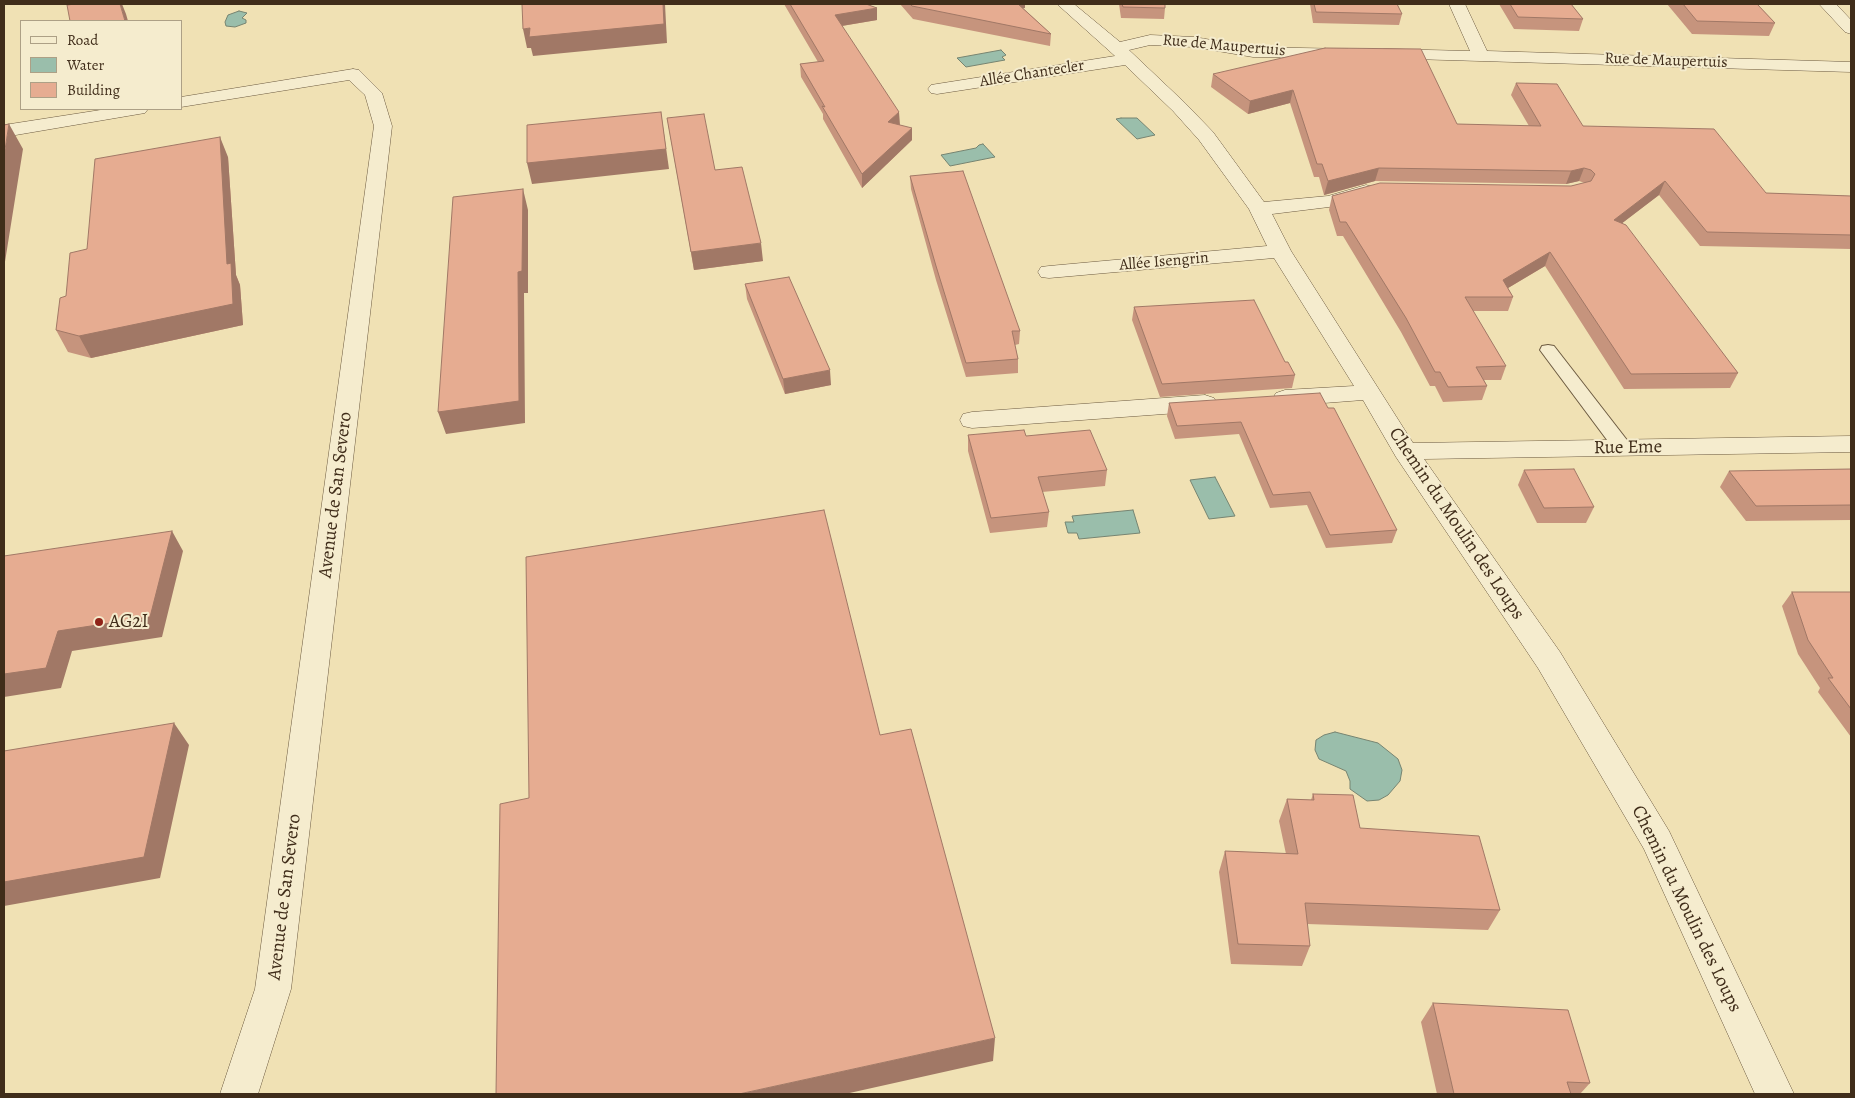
<!DOCTYPE html>
<html>
<head>
<meta charset="utf-8">
<style>
  body { margin:0 }
  #map { position:relative; width:1855px; height:1098px; overflow:hidden; background:#f0e1b4; font-family:Alegreya,serif }
  canvas { display:block }
  .frame { position:absolute; inset:0; border:5px solid #402d1a; pointer-events:none }
  .legend { position:absolute; left:20px; top:20px; width:162px; height:90px; box-sizing:border-box; background:#f5ecce; border:1px solid #ada086; margin:0; padding:6px 9px; list-style:none; font-size:15px; color:#402d1a }
  .legend li { display:flex; align-items:center; gap:10px; height:25px }
  .legend b { width:25px; border:1px solid #ada086 }
</style>
</head>
<body>
<div id="map">
<canvas width="1855" height="1098"></canvas>
<div class="frame"></div>
<ul class="legend">
<li><b style="height:6px;background:#f5ecce"></b>Road</li>
<li><b style="height:14px;background:#9abeab"></b>Water</li>
<li><b style="height:14px;background:#e6ac91"></b>Building</li>
</ul>
</div>
<script>
const ctx = document.querySelector('canvas').getContext('2d');
ctx.lineJoin = 'round';
function fillPath(path, color) {
  ctx.fillStyle = color;
  ctx.fill(path, 'evenodd');
}
function poly(rows) {
  const path = new Path2D();
  for (const r of rows) {
    path.moveTo(r[0], r[1]);
    for (let i = 2; i < r.length; i += 2) path.lineTo(r[i], r[i + 1]);
  }
  return path;
}
function trace(path, color, width, dash) {
  ctx.strokeStyle = color;
  ctx.lineWidth = width;
  ctx.lineCap = dash ? 'butt' : 'round';
  ctx.setLineDash(dash || []);
  ctx.stroke(path);
}
function label(font, color, halo, rows, align = 'center') {
  ctx.font = font + ' Alegreya,serif';
  ctx.lineWidth = 4;
  ctx.setLineDash([]);
  ctx.textBaseline = 'middle';
  ctx.strokeStyle = halo;
  ctx.fillStyle = color;
  for (const [text, x, y, turn = 0] of rows) {
    ctx.save();
    ctx.translate(x, y);
    ctx.rotate((+turn || 0) * Math.PI / 180);
    ctx.textAlign = isNaN(turn) ? turn : align;
    if (halo) ctx.strokeText(text, 0, 0);
    ctx.fillText(text, 0, 0);
    ctx.restore();
  }
}
const water = poly([
  [239,11,247,13,242,18,246,20,246,23,235,27,226,26,225,22,228,15,239,11],
  [1001,50,1006,55,1002,57,1005,60,966,67,957,58,1001,50],
  [1121,118,1137,118,1155,135,1137,139,1116,119,1121,118],
  [983,144,995,157,950,166,941,155,976,148,979,145,983,144],
  [1215,477,1235,516,1209,519,1190,480,1215,477],
  [1133,510,1140,533,1079,539,1077,533,1068,533,1065,522,1074,522,1072,516,1133,510],
  [1335,732,1378,743,1398,759,1402,770,1400,781,1388,795,1379,800,1367,801,1350,789,1350,781,1346,771,1319,759,1315,750,1316,740,1324,735,1335,732]
]);
fillPath(water, '#9abeab');
trace(water, '#768471', 1);
const lane = poly([
  [1548,345,1554,346,1630,444,1632,448,1630,452,1623,454,1616,452,1540,350,1542,346,1548,345]
]);
const street = poly([
  [1057,4,1074,4,1120,42,1150,35,1194,37,1253,47,1348,49,1350,53,1348,57,1342,58,1253,57,1194,47,1150,45,1129,50,1185,103,1213,132,1264,202,1328,196,1366,185,1373,187,1376,191,1373,195,1337,206,1272,214,1291,251,1413,443,1851,436,1851,452,1424,459,1560,652,1669,831,1794,1094,1755,1094,1644,849,1538,668,1396,457,1363,400,1285,406,1276,403,1273,398,1276,393,1285,390,1354,386,1274,258,1049,278,1041,277,1038,272,1041,267,1049,266,1267,246,1249,209,1199,140,1173,111,1125,65,937,94,931,93,928,89,931,85,937,84,1115,56,1057,4],
  [1449,4,1465,4,1487,51,1851,62,1851,72,1379,58,1376,54,1379,50,1385,49,1470,51,1449,4],
  [1819,4,1836,4,1851,20,1851,34,1845,32,1819,4],
  [353,69,359,70,382,93,392,126,291,989,258,1094,220,1094,255,989,374,126,365,95,349,80,181,107,181,97,353,69],
  [107,109,148,109,145,113,139,114,4,137,4,125,107,109],
  [1205,395,1214,398,1217,403,1214,408,1205,411,972,428,963,426,960,420,963,414,972,412,1205,395]
]);
trace(lane, '#6c5a40', 2);
trace(street, '#6c5a40', 1);
fillPath(lane, '#f5ecce');
fillPath(street, '#f5ecce');
fillPath(poly([
  [784,4,866,4,877,20,842,26,900,125,912,140,862,188,823,119,823,114,801,77,800,64,818,62],
  [900,4,1025,4,1025,8,1023,8,1051,34,1050,46,913,19],
  [1119,4,1165,4,1165,8,1164,19,1121,18],
  [1310,4,1397,4,1402,14,1399,25,1313,23],
  [1499,4,1571,4,1583,19,1579,31,1514,29],
  [1667,4,1757,4,1775,23,1769,36,1692,34],
  [1213,74,1457,124,1529,126,1511,95,1516,83,1583,126,1766,193,1851,196,1851,249,1700,246,1659,195,1622,223,1738,373,1730,388,1624,389,1545,266,1508,288,1513,297,1508,311,1473,311,1506,366,1501,380,1484,380,1487,386,1482,400,1443,402,1435,386,1430,386,1401,332,1343,236,1337,236,1329,210,1332,196,1571,186,1585,183,1579,181,1566,184,1375,181,1324,195,1319,177,1314,177,1290,103,1248,114,1211,87],
  [667,118,763,261,694,270],
  [228,157,236,275,240,285,243,325,91,358,68,352,56,330,87,249],
  [910,176,1020,331,1019,344,1015,345,1018,359,1018,373,966,377,936,280,911,189],
  [745,284,831,385,785,394,747,299],
  [1134,307,1285,362,1295,375,1292,388,1160,397,1132,320],
  [1169,403,1328,408,1397,530,1392,543,1326,548,1307,505,1270,508,1239,434,1175,439,1167,416],
  [968,435,1026,436,1107,470,1105,486,1042,492,1049,512,1047,527,990,533,968,451],
  [1851,469,1851,520,1746,521,1720,487,1729,471],
  [1524,470,1594,507,1586,523,1537,523,1518,485],
  [1792,592,1851,592,1851,737,1818,692,1820,688,1798,654,1782,606],
  [1313,794,1360,828,1500,910,1488,930,1307,924,1310,946,1302,966,1231,964,1219,872,1225,851,1286,854,1279,821,1287,799,1311,800],
  [1433,1003,1590,1083,1580,1094,1437,1094,1421,1022]
]), '#c6947d');
fillPath(poly([
  [120,4,122,4,126,14,128,21,125,21],
  [665,4,667,43,533,56,531,48,527,48,523,29],
  [1011,4,1025,4,1025,8,1011,10],
  [877,8,877,20,835,27,835,15],
  [1293,90,1290,103,1248,114,1250,101],
  [661,112,669,169,532,184,527,163],
  [899,112,900,125,888,122],
  [9,124,23,149,4,268,4,156],
  [912,128,912,140,862,188,862,174],
  [220,137,228,157,236,275,240,285,243,325,91,358,79,336],
  [1379,168,1375,181,1324,195,1328,181],
  [1584,168,1579,181,1566,184,1571,171],
  [1665,181,1659,195,1608,234,1614,220],
  [523,189,528,210,528,293,524,293,525,423,446,434,438,412,518,272],
  [761,243,763,261,694,270,691,252],
  [1550,252,1545,266,1498,294,1503,280],
  [830,370,831,385,785,394,783,379],
  [172,531,183,551,162,637,72,651,61,688,4,697,4,674,58,631],
  [174,723,189,745,160,878,4,906,4,882],
  [995,1038,993,1061,845,1094,739,1094]
]), '#a17866');
const building = poly([
  [75,4,120,4,125,21,70,21,67,5,75,4],
  [522,4,663,4,664,24,529,37,530,28,523,29,522,4],
  [790,4,866,4,877,8,835,15,899,112,888,122,912,128,862,174,822,106,825,107,800,64,824,61,790,4],
  [910,4,1018,4,1051,34,912,6,910,4],
  [1122,4,1165,4,1165,8,1123,7,1122,4],
  [1314,4,1397,4,1402,14,1316,12,1314,4],
  [1510,4,1571,4,1583,19,1518,17,1510,4],
  [1683,4,1757,4,1775,23,1697,21,1683,4],
  [1325,48,1421,49,1457,124,1541,126,1516,83,1557,84,1583,126,1714,129,1766,193,1851,196,1851,235,1707,232,1665,181,1614,220,1626,225,1738,373,1631,374,1550,252,1503,280,1513,297,1465,297,1506,366,1476,367,1487,386,1448,387,1440,372,1435,372,1406,318,1346,222,1340,222,1332,196,1380,183,1571,186,1591,181,1595,174,1591,170,1584,168,1571,171,1379,168,1328,181,1322,164,1317,164,1293,90,1250,101,1213,74,1325,48],
  [661,112,666,149,527,163,527,125,661,112],
  [704,114,715,170,742,167,761,243,691,252,667,118,704,114],
  [9,124,4,156,4,125,9,124],
  [220,137,227,264,231,263,233,304,79,336,56,330,60,298,66,296,70,253,87,249,95,159,220,137],
  [963,171,1020,331,1012,331,1018,359,966,363,936,266,910,176,963,171],
  [523,189,522,271,518,272,519,401,438,412,453,197,523,189],
  [789,277,830,370,783,379,745,284,789,277],
  [1254,300,1285,362,1288,362,1295,375,1162,384,1134,307,1254,300],
  [1320,393,1328,408,1334,408,1397,530,1330,535,1310,492,1273,495,1241,422,1177,426,1169,403,1320,393],
  [1024,430,1026,436,1090,430,1107,470,1038,477,1049,512,991,518,968,435,1024,430],
  [1574,469,1594,507,1544,508,1524,470,1574,469],
  [1851,469,1851,505,1756,506,1729,471,1851,469],
  [824,510,880,735,911,729,995,1038,739,1094,496,1094,500,804,529,798,526,557,824,510],
  [172,531,150,617,58,631,46,668,4,674,4,556,172,531],
  [1792,592,1851,592,1851,709,1828,678,1833,678,1808,640,1792,592],
  [174,723,144,857,4,882,4,751,174,723],
  [1313,794,1353,795,1360,828,1479,836,1500,910,1305,903,1310,946,1238,944,1225,851,1298,854,1287,799,1314,800,1313,794],
  [1433,1003,1568,1010,1590,1083,1567,1082,1571,1094,1454,1094,1433,1003]
]);
fillPath(building, '#e6ac91');
trace(building, '#a17866', 1);
for (const [x, y, r, color] of [
  [99,622,5,"#8f2418"]
]) {
  const dot = new Path2D();
  dot.arc(x, y, r, 0, 2 * Math.PI);
  ctx.fillStyle = color;
  ctx.fill(dot);
  trace(dot, '#f5ecce', 2);
}
label('16px', '#402d1a', '#f5ecce', [
  ["Rue de Maupertuis",1224,46,5],
  ["Rue de Maupertuis",1666,61,2],
  ["Allée Chantecler",1032,74,-9],
  ["Allée Isengrin",1164,262,-5]
]);
label('19px', '#402d1a', '#f5ecce', [
  ["Rue Eme",1628,448,-1],
  ["Avenue de San Severo",336,495,-83],
  ["Chemin du Moulin des Loups",1456,524,56],
  ["Avenue de San Severo",285,897,-83],
  ["Chemin du Moulin des Loups",1686,909,64]
]);
label('19px', '#402d1a', '#f5ecce', [
  ["AG2I",109,622]
], 'left');
</script>
</body>
</html>
